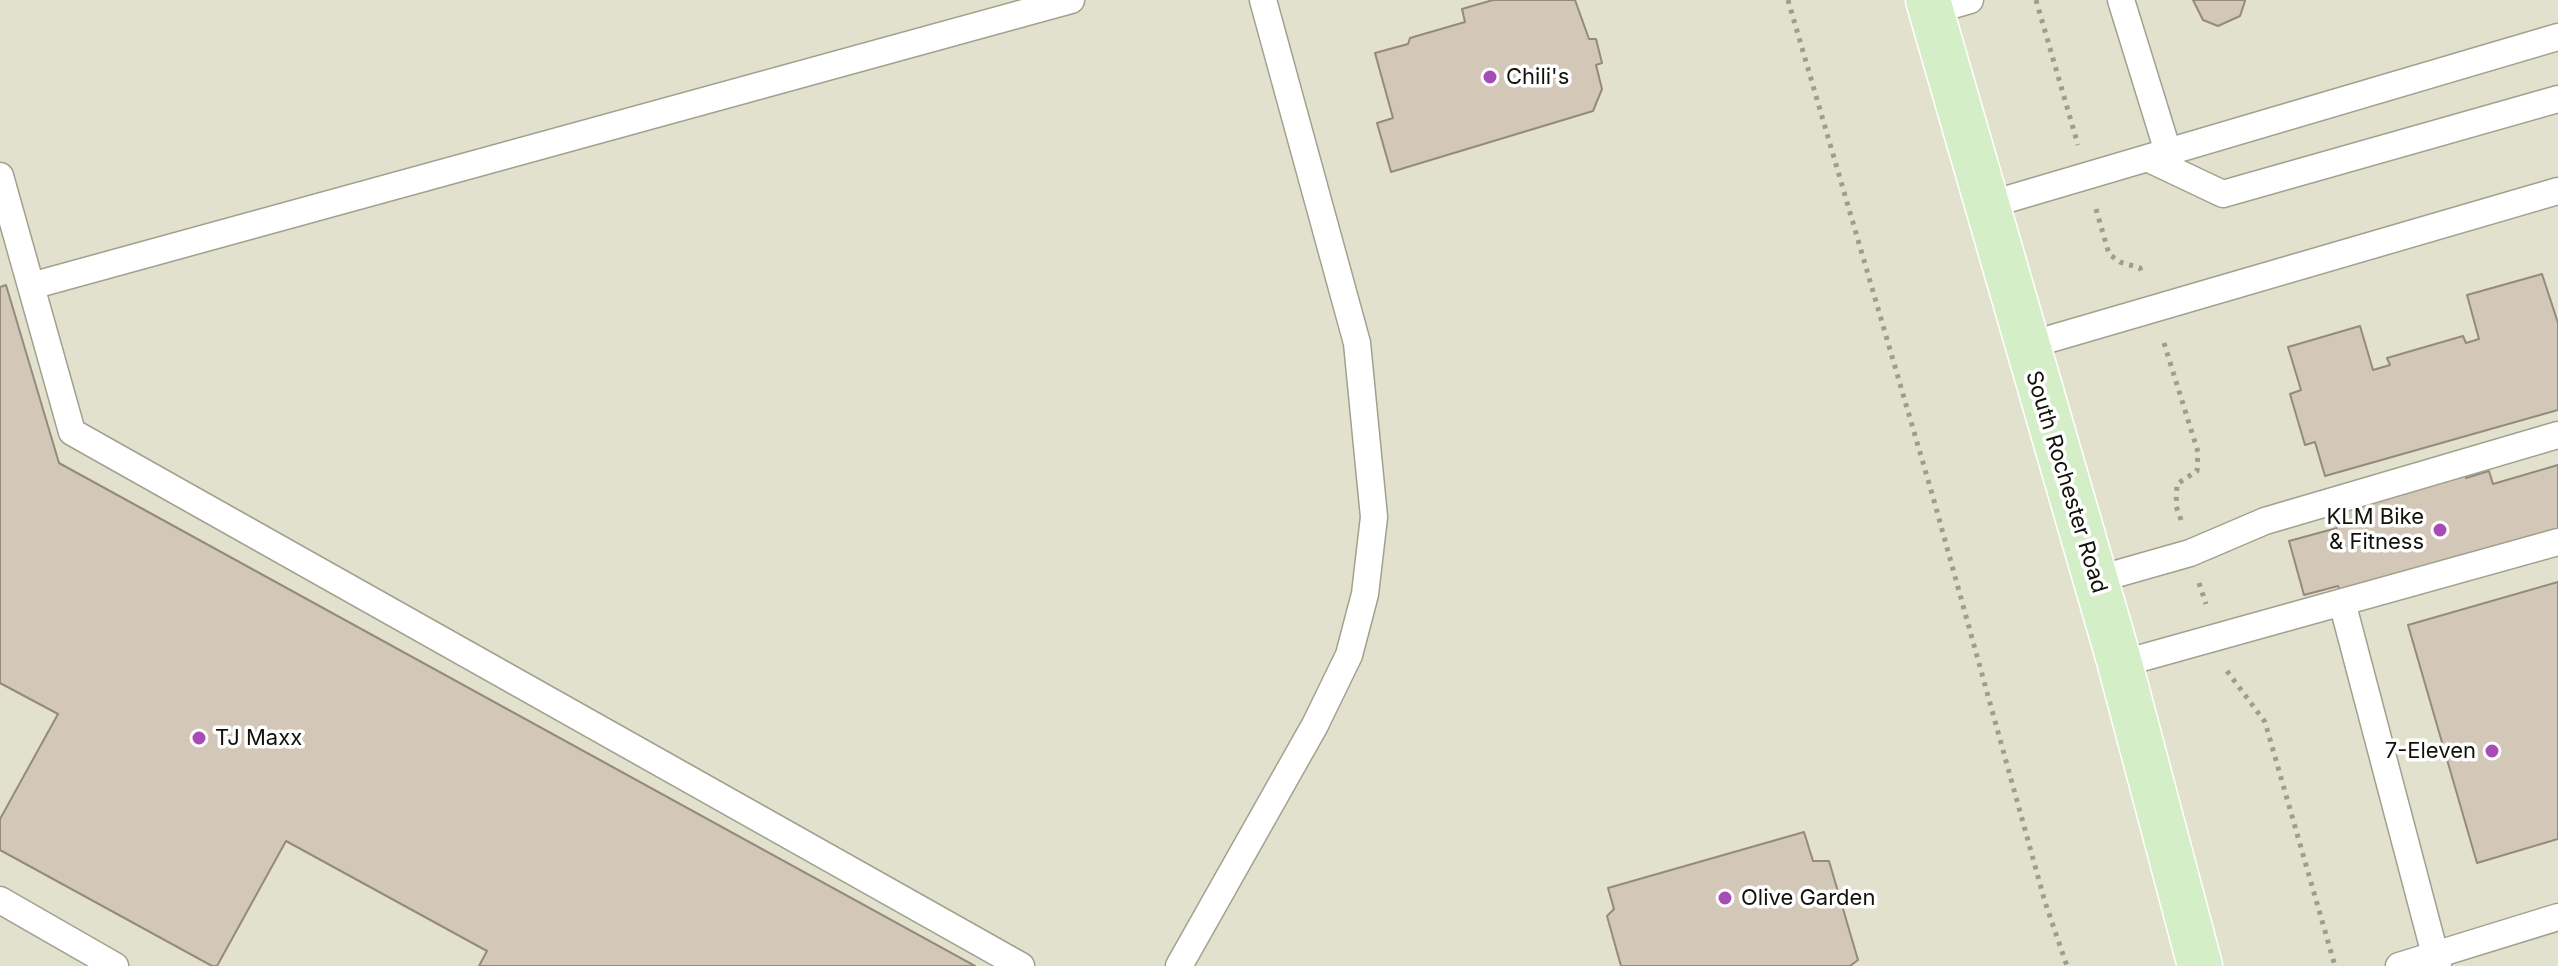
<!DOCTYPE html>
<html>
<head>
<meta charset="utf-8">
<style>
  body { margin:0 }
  canvas { display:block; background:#e1e1ce }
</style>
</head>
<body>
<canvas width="2558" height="966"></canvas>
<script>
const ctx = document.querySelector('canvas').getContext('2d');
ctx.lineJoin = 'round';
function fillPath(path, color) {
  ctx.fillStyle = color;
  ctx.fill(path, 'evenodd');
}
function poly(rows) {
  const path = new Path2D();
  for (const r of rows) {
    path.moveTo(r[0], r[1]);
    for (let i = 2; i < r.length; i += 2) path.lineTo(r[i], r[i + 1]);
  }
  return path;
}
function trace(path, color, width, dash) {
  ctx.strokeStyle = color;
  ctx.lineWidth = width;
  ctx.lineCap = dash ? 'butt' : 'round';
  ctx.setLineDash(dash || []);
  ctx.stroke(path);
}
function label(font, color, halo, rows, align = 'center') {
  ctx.font = font + ' Inter,sans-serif';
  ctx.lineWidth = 7;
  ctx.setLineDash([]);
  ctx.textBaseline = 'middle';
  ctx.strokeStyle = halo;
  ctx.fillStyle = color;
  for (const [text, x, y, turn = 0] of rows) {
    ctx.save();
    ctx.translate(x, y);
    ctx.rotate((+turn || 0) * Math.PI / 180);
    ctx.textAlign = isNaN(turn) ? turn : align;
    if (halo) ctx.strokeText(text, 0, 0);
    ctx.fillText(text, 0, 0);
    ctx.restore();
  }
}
const building = poly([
  [1493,0,1575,0,1589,39,1596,39,1602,63,1596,65,1602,89,1593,111,1391,172,1377,123,1393,118,1375,53,1408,44,1410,38,1465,22,1462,9,1493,0],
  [2193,0,2245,0,2245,1,2240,16,2218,26,2203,20,2193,0],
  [2542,274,2558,323,2558,410,2325,476,2315,442,2305,445,2290,394,2301,390,2288,347,2360,326,2373,370,2390,365,2387,358,2463,336,2466,343,2479,339,2467,295,2542,274],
  [6,285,59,463,975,966,479,966,487,951,286,841,217,966,212,966,0,850,0,819,58,714,0,683,0,287,6,285],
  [2558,465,2558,529,2354,588,2340,591,2338,586,2304,595,2289,541,2337,528,2332,511,2465,473,2466,478,2489,471,2493,484,2558,465],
  [2558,582,2558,839,2477,863,2408,625,2558,582],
  [1804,832,1813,861,1829,861,1858,960,1850,966,1621,966,1607,916,1614,909,1608,888,1804,832]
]);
fillPath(building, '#d3c7b7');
trace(building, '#958a7b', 2);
const lane = poly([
  [2121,0,2168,152],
  [1932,11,1970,0],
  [2147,158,2223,194,2558,99],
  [0,176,72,432,1021,966],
  [1988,205,2558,37],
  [31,286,1071,0],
  [2026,346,2558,191],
  [2095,580,2190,553,2265,521,2558,435],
  [2342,602,2438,966],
  [2120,664,2558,542],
  [0,900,115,966],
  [1179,966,1315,725,1349,655,1365,594,1374,517,1357,343,1263,0],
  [2399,966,2558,917]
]);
const primary = poly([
  [1928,0,2120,664,2200,966]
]);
trace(lane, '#a1a18f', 29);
trace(primary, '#fff', 47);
trace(poly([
  [1788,0,1933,497,2045,902,2067,966],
  [2036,0,2078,145],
  [2096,209,2109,254,2120,262,2140,268,2143,276],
  [2164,343,2198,452,2197,471,2177,484,2176,506,2181,520],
  [2199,583,2206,604],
  [2227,671,2265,722,2335,966]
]), '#9e9e8e', 5, [4, 6]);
trace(lane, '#fff', 26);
trace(primary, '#d4efc7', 44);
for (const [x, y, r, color] of [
  [1490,77,8,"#a64cb7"],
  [2440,530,8,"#a64cb7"],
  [199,738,8,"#a64cb7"],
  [2492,751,8,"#a64cb7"],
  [1725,898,8,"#a64cb7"]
]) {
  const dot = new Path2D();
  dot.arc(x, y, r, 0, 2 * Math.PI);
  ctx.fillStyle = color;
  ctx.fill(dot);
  trace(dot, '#fff', 3);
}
label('22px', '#12120b', '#fff', [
  ["Chili's",1506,77],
  ["KLM Bike",2424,517,"right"],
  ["& Fitness",2424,542,"right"],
  ["TJ Maxx",215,738],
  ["7-Eleven",2476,751,"right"],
  ["Olive Garden",1741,898]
], 'left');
label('22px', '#12120b', '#fff', [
  ["South Rochester Road",2066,482,73]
]);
</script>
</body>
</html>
